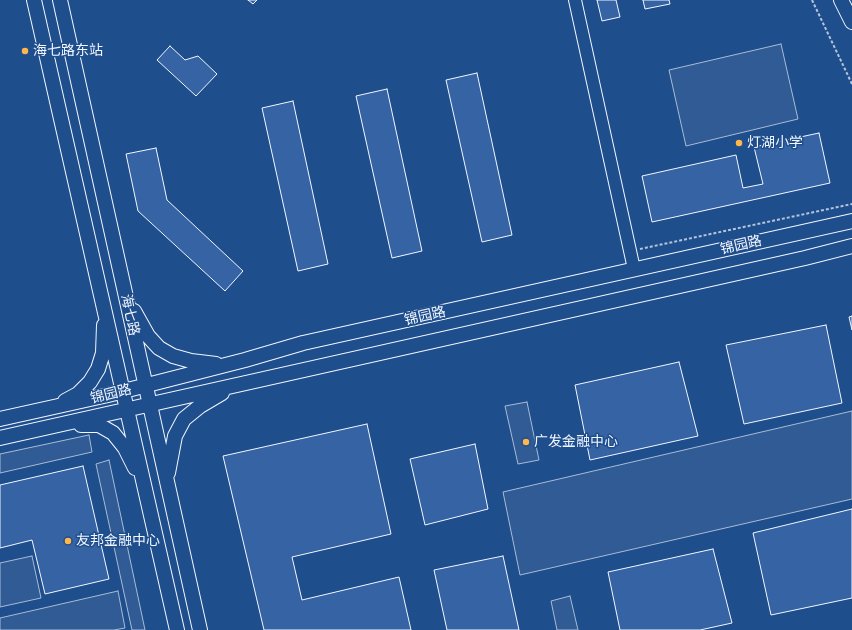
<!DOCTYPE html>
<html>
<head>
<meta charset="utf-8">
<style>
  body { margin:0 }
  canvas { display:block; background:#1f4e8c }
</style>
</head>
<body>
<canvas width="852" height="630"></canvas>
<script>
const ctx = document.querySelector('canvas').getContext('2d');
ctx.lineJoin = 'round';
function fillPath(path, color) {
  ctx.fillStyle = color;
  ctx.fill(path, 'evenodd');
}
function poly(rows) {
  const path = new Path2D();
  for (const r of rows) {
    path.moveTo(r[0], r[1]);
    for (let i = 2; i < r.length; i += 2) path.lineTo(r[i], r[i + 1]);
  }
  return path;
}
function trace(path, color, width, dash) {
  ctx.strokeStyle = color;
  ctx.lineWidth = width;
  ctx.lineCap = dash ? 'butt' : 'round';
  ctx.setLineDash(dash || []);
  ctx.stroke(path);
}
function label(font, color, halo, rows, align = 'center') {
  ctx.font = font + ' "Public Sans","Noto Sans SC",sans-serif';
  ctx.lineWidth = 3;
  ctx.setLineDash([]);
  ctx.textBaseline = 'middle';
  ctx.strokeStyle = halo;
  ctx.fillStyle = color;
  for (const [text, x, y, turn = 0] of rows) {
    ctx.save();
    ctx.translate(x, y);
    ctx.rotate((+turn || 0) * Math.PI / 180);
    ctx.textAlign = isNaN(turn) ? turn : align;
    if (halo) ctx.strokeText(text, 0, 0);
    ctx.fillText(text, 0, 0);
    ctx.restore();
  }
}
const green = poly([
  [781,44,798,119,686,146,669,70,781,44],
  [527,402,539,460,518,464,505,406,527,402],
  [852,411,852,499,520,575,503,492,852,411],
  [89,435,92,452,0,473,0,454,89,435],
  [109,460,145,630,132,630,96,464,109,460],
  [32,556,41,598,0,607,0,563,32,556],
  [118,591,125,628,114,630,0,630,0,618,118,591],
  [570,596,578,630,557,630,551,601,570,596]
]);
fillPath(green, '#305b95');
trace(green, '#a8bbd7', 1);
const building = poly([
  [248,0,257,0,253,4,248,0],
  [597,0,616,0,620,17,602,21,597,0],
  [643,0,669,0,670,4,645,9,643,0],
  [170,46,185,60,198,56,217,74,196,96,157,60,170,46],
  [477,73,512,235,482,242,446,80,477,73],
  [387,89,422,251,392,258,356,96,387,89],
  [293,101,328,264,298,271,262,108,293,101],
  [819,133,830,183,652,222,642,176,736,155,743,188,763,184,754,147,819,133],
  [156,148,167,200,243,271,225,291,138,211,126,154,156,148],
  [852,316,852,330,849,317,852,316],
  [826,325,842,403,744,424,726,345,826,325],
  [679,362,698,436,590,460,575,385,679,362],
  [367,424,391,534,292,557,302,600,399,577,411,630,264,630,223,456,367,424],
  [475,444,488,509,425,525,410,459,475,444],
  [83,466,109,579,45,594,32,540,0,548,0,485,83,466],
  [852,509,852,598,771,615,753,533,852,509],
  [713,549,732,623,700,630,620,630,608,572,713,549],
  [503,556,519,630,447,630,434,570,503,556]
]);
fillPath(building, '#3563a3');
trace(building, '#f2f6ff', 1);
const tertiary = poly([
  [575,0,634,269]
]);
const secondary = poly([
  [34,0,177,630],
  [60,0,200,630],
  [841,0,852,22],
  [134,311,148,336,159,348,173,356,191,361,216,364],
  [65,401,78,394,90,382,98,369,103,353,104,325],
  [0,419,108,395,245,360,303,343,852,221],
  [81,425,99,425,113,433,125,448,135,468],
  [0,438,805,258,852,246],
  [168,473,175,436,184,419,200,406,222,393]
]);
trace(tertiary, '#f2f6ff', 14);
trace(secondary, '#f2f6ff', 16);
trace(poly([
  [812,0,852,84],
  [640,249,852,204]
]), '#b3c4dc', 2, [3, 2]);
trace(tertiary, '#1f4e8c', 12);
trace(secondary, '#1f4e8c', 14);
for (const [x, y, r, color] of [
  [25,51,4,"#ffb74d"],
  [739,143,4,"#ffb74d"],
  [526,442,4,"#ffb74d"],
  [68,541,4,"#ffb74d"]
]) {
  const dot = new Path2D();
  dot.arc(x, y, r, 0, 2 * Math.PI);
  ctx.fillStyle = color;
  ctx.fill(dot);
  trace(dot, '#1f4e8c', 1.5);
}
label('14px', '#f2f6ff', '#1f4e8c', [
  ["海七路东站",33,51],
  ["灯湖小学",747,143],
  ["广发金融中心",534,442],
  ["友邦金融中心",76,541]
], 'left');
label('14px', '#f2f6ff', '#1f4e8c', [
  ["锦园路",741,245,-13],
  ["海七路",130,315,78],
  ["锦园路",425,316,-13],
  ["锦园路",111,394,-14]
]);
</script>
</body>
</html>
